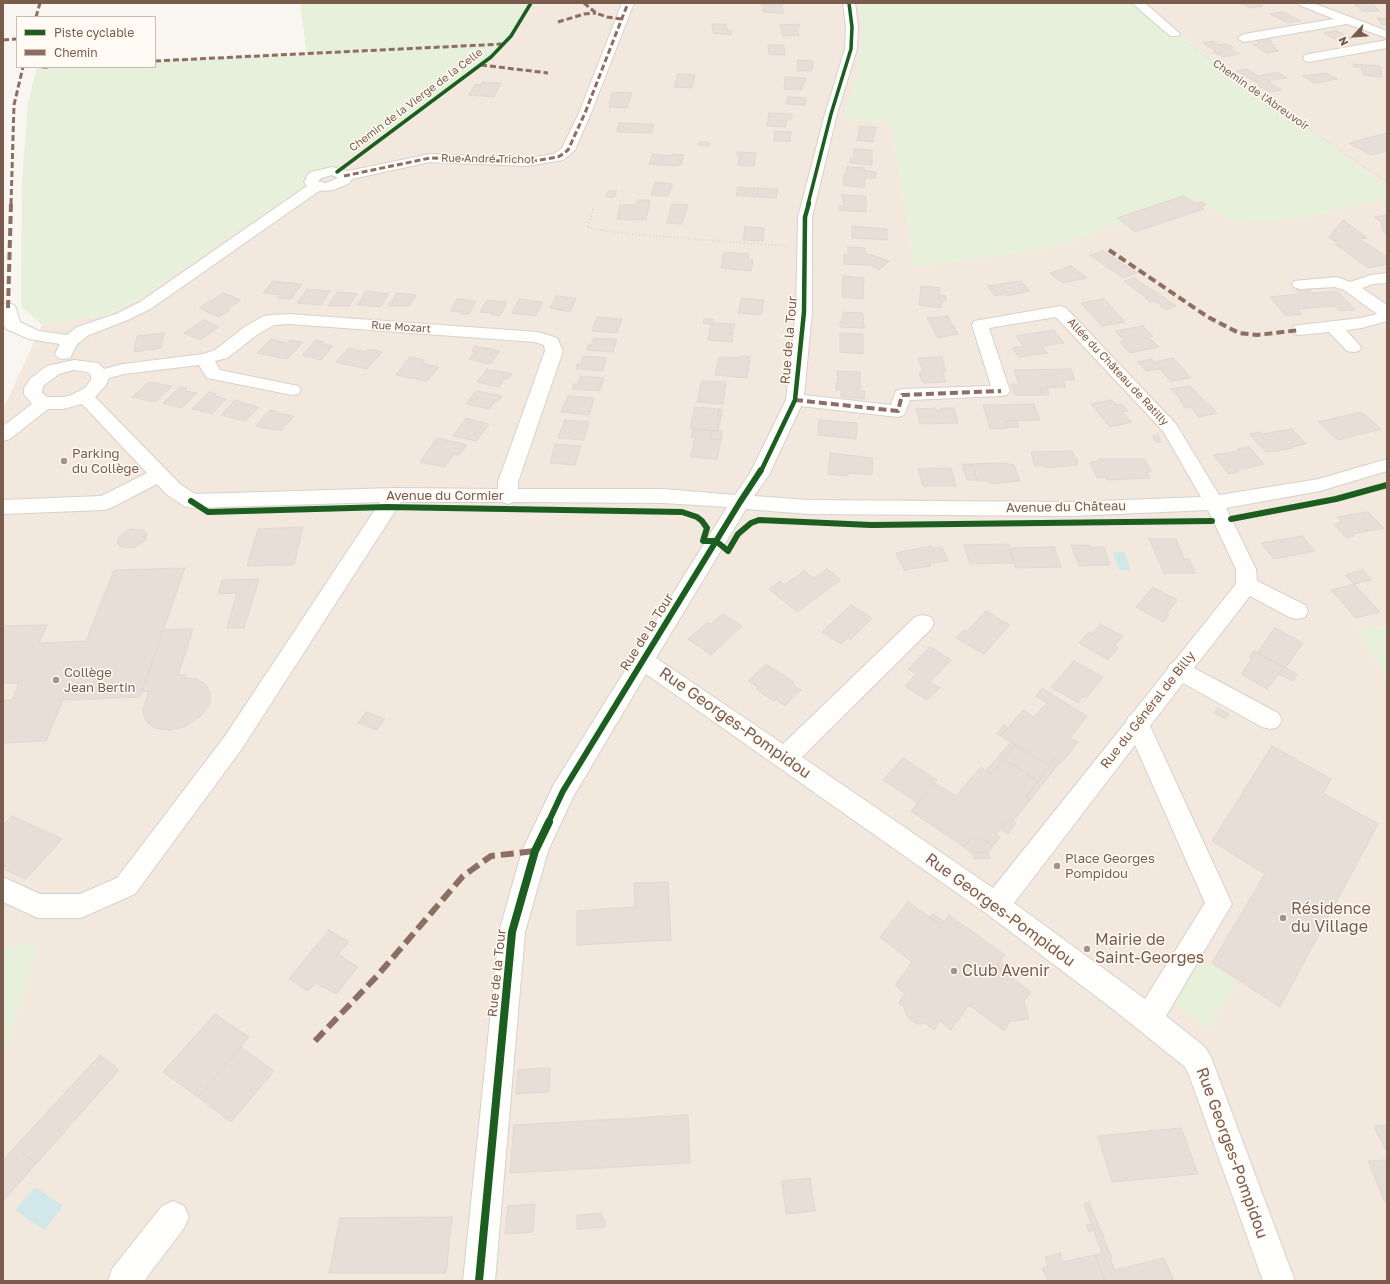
<!DOCTYPE html>
<html>
<head>
<meta charset="utf-8">
<style>
  body { margin:0 }
  #map { position:relative; width:1390px; height:1284px; overflow:hidden; background:#f9f5f0; font-family:"Golos Text",sans-serif }
  canvas { display:block }
  .frame { position:absolute; inset:0; border:4px solid #7a5c4d; pointer-events:none }
  .legend { position:absolute; left:16px; top:16px; width:140px; height:52px; box-sizing:border-box; background:#fffaf3; border:1px solid #cabbb1; margin:0; padding:5px 7px; list-style:none; font-size:12px; color:#7a5c4d }
  .legend li { display:flex; align-items:center; gap:8px; height:20px }
  .legend b { width:20px; border:1px solid #cabbb1 }
  .north { position:absolute; left:1334px; top:16px; width:40px; height:40px; -webkit-text-stroke:3px #fffaf3; paint-order:stroke; rotate:244deg; font-size:11px; font-weight:700; line-height:16px; text-align:center; color:#7a5c4d }
  .north::after { content:''; display:block; margin:auto; width:14px; height:18px; background:#7a5c4d; clip-path:polygon(50% 0,100% 100%,50% 72%,0 100%) }
</style>
</head>
<body>
<div id="map">
<canvas width="1390" height="1284"></canvas>
<div class="frame"></div>
<ul class="legend">
<li><b style="height:5px;background:#1b5e20"></b>Piste cyclable</li>
<li><b style="height:5px;background:#8d6e63"></b>Chemin</li>
</ul>
<div class="north">N</div>
</div>
<script>
const ctx = document.querySelector('canvas').getContext('2d');
ctx.lineJoin = 'round';
function fillPath(path, color) {
  ctx.fillStyle = color;
  ctx.fill(path, 'evenodd');
}
function poly(rows) {
  const path = new Path2D();
  for (const r of rows) {
    path.moveTo(r[0], r[1]);
    for (let i = 2; i < r.length; i += 2) path.lineTo(r[i], r[i + 1]);
  }
  return path;
}
function trace(path, color, width, dash) {
  ctx.strokeStyle = color;
  ctx.lineWidth = width;
  ctx.lineCap = dash ? 'butt' : 'round';
  ctx.setLineDash(dash || []);
  ctx.stroke(path);
}
function label(font, color, halo, rows, align = 'center') {
  ctx.font = font + ' "Golos Text",sans-serif';
  ctx.lineWidth = 3;
  ctx.setLineDash([]);
  ctx.textBaseline = 'middle';
  ctx.strokeStyle = halo;
  ctx.fillStyle = color;
  for (const [text, x, y, turn = 0] of rows) {
    ctx.save();
    ctx.translate(x, y);
    ctx.rotate((+turn || 0) * Math.PI / 180);
    ctx.textAlign = isNaN(turn) ? turn : align;
    if (halo) ctx.strokeText(text, 0, 0);
    ctx.fillText(text, 0, 0);
    ctx.restore();
  }
}
fillPath(poly([
  [528,3,859,3,863,32,857,73,844,120,891,122,915,267,1054,247,1192,198,1237,221,1295,220,1387,198,1387,626,1358,630,1387,677,1387,1281,3,1281,3,405,5,405,42,325,109,315,147,294,509,36],
  [1143,3,1387,3,1387,186,1190,43]
]), '#f2e8de');
fillPath(poly([
  [300,3,528,3,509,36,473,73,200,256,147,294,109,315,42,325,21,306,22,181,28,102,37,67,155,67,155,60,307,55],
  [859,3,1143,3,1190,43,1387,186,1387,198,1295,220,1237,221,1192,198,1054,247,915,267,891,122,844,120,857,73,863,32],
  [1387,626,1387,677,1358,630],
  [39,944,3,1060,3,947],
  [1198,955,1236,982,1208,1029,1169,1001]
]), '#e7f0db');
fillPath(poly([
  [1113,552,1124,552,1131,570,1119,570],
  [35,1187,63,1206,44,1230,15,1210]
]), '#d0e8ea');
const building = poly([
  [1241,3,1257,3,1263,6,1250,8,1241,3],
  [1353,3,1371,3,1380,11,1363,11,1353,3],
  [762,4,782,4,783,13,763,12,762,4],
  [1283,12,1301,21,1288,23,1270,14,1283,12],
  [1377,18,1387,19,1387,25,1382,25,1377,18],
  [712,24,726,24,727,30,731,30,731,35,713,33,712,24],
  [799,24,800,27,797,27,799,35,783,36,780,25,799,24],
  [1336,31,1341,33,1352,39,1338,41,1324,33,1336,31],
  [1265,37,1272,41,1265,42,1275,45,1273,47,1279,51,1267,53,1254,45,1254,44,1258,44,1259,42,1253,39,1265,37],
  [1213,41,1220,45,1226,44,1233,48,1229,49,1239,54,1223,57,1213,52,1216,51,1203,43,1213,41],
  [768,45,784,45,785,55,769,55,768,45],
  [798,60,813,61,812,71,797,71,798,60],
  [1353,64,1380,66,1382,77,1363,75,1361,68,1354,67,1353,64],
  [1247,69,1258,76,1278,72,1287,78,1270,80,1269,82,1282,90,1270,92,1257,85,1260,84,1236,71,1247,69],
  [1326,73,1338,79,1314,83,1302,76,1326,73],
  [678,74,695,75,692,88,674,87,678,74],
  [785,77,806,78,805,83,803,83,802,90,784,89,785,77],
  [482,82,501,83,494,97,469,95,475,84,481,85,482,82],
  [612,92,632,93,627,108,609,107,612,92],
  [788,97,806,98,805,105,786,104,788,97],
  [769,113,792,114,792,119,787,119,786,127,767,126,769,113],
  [619,123,654,124,651,133,617,132,619,123],
  [860,126,876,127,873,142,856,140,858,137,860,126],
  [775,131,791,132,790,141,774,141,775,131],
  [1387,133,1387,151,1371,155,1349,143,1387,133],
  [700,142,709,142,709,146,698,145,700,142],
  [854,149,872,150,872,165,850,163,850,158,854,158,854,149],
  [738,152,756,153,754,166,738,165,740,156,737,156,738,152],
  [653,154,672,156,672,154,684,155,681,165,675,166,649,164,653,154],
  [847,167,865,168,865,171,876,172,875,178,865,178,864,188,843,185,844,174,846,174,847,167],
  [655,182,673,184,668,196,651,195,655,182],
  [738,187,748,188,746,196,736,196,738,187],
  [748,188,758,188,757,197,746,196,748,188],
  [758,188,778,189,776,198,757,197,758,188],
  [609,191,617,191,614,197,606,197,609,191],
  [842,195,866,196,866,212,839,210,839,205,844,206,842,195],
  [1183,196,1195,203,1201,202,1203,203,1206,205,1200,207,1204,209,1135,232,1117,218,1183,196],
  [637,200,650,200,646,220,617,219,620,205,636,205,637,200],
  [672,204,688,205,682,224,667,223,672,204],
  [1387,215,1387,236,1382,230,1381,222,1374,217,1387,215],
  [1343,220,1367,238,1359,239,1387,257,1387,264,1368,268,1335,244,1338,244,1329,237,1343,220],
  [852,226,887,229,887,240,852,238,852,226],
  [745,227,764,228,763,241,743,240,745,227],
  [848,247,865,248,865,254,872,255,889,261,879,270,871,265,844,264,844,254,848,255,848,247],
  [1103,251,1137,273,1123,278,1090,255,1103,251],
  [724,252,749,254,748,259,753,260,751,271,721,268,724,252],
  [1071,266,1087,278,1063,283,1050,273,1071,266],
  [843,276,864,278,863,299,842,297,843,276],
  [1134,278,1166,299,1176,306,1166,310,1160,306,1162,305,1154,301,1151,302,1145,298,1147,298,1124,281,1134,278],
  [273,281,302,284,291,299,277,298,280,295,263,293,273,281],
  [1021,281,1030,291,1007,296,1005,294,995,296,987,286,1021,281],
  [921,286,940,288,939,295,946,296,946,301,942,301,941,308,919,305,921,286],
  [307,289,330,291,321,305,297,303,307,289],
  [1309,289,1313,293,1337,291,1355,310,1339,311,1334,306,1297,309,1302,314,1286,316,1270,297,1300,294,1296,290,1309,289],
  [366,291,389,294,380,307,357,305,366,291],
  [337,292,357,294,349,306,328,306,337,292],
  [224,293,241,300,227,309,230,310,219,317,199,308,224,293],
  [397,293,416,295,409,306,388,306,397,293],
  [556,296,576,298,570,312,550,308,556,296],
  [742,298,764,300,761,315,738,313,742,298],
  [457,299,476,301,469,314,461,314,462,312,450,311,457,299],
  [519,299,543,302,536,316,512,313,519,299],
  [1104,299,1125,322,1102,326,1081,303,1104,299],
  [487,300,507,302,500,316,492,315,493,313,480,312,487,300],
  [843,312,863,313,864,328,840,327,840,322,842,322,843,312],
  [948,316,953,327,954,326,958,334,938,338,927,318,948,316],
  [597,317,622,319,617,333,592,331,597,317],
  [704,319,713,319,713,323,731,324,729,333,733,333,732,342,708,340,711,324,703,323,704,319],
  [204,320,219,327,200,340,184,333,204,320],
  [731,324,735,324,733,333,729,333,731,324],
  [1143,326,1153,336,1148,337,1159,347,1130,353,1120,342,1124,341,1115,331,1143,326],
  [1054,330,1064,343,1042,346,1048,353,1019,357,1012,348,1023,346,1016,336,1054,330],
  [164,333,161,348,134,352,137,336,164,333],
  [840,333,863,334,863,354,840,352,840,333],
  [594,338,617,339,613,352,587,350,588,345,591,345,594,338],
  [271,339,287,343,290,340,303,342,287,359,257,353,271,339],
  [316,340,324,342,322,344,333,346,321,360,302,355,316,340],
  [475,346,500,351,490,364,469,359,475,352,472,351,475,346],
  [349,348,366,352,368,349,382,352,367,369,336,362,349,348],
  [583,356,606,358,603,371,576,369,577,364,581,364,583,356],
  [743,356,750,357,747,378,715,375,719,357,743,358,743,356],
  [410,357,424,360,422,363,439,367,427,381,396,375,410,357],
  [942,357,946,372,942,372,946,382,923,383,919,373,923,372,918,358,942,357],
  [1173,358,1191,378,1171,381,1160,369,1146,371,1137,362,1152,359,1154,362,1173,358],
  [487,369,512,374,508,379,505,379,499,387,477,382,487,369],
  [1071,369,1075,380,1063,380,1066,387,1040,388,1043,395,1015,395,1011,384,1019,384,1014,370,1071,369],
  [837,371,860,372,860,391,865,391,864,399,841,397,841,390,836,390,836,383,838,383,837,371],
  [580,376,604,378,600,391,572,389,574,384,578,384,580,376],
  [702,381,726,382,723,404,697,402,702,381],
  [149,382,164,385,172,386,155,402,132,397,149,382],
  [1190,386,1207,404,1209,404,1217,413,1199,417,1191,407,1186,408,1180,401,1182,401,1170,389,1190,386],
  [180,387,187,388,185,391,197,393,182,408,163,403,180,387],
  [1047,387,1049,395,1043,395,1040,388,1047,387],
  [476,391,502,396,498,401,495,401,489,409,466,404,476,391],
  [209,392,216,394,214,396,226,399,212,414,192,409,209,392],
  [568,396,594,398,589,415,561,412,568,396],
  [235,400,243,402,242,403,259,407,245,421,221,415,235,400],
  [1112,400,1117,405,1122,404,1128,411,1122,412,1132,422,1110,427,1091,404,1112,400],
  [1034,404,1040,420,1005,421,1008,428,990,429,983,405,1034,404],
  [695,407,719,409,717,420,720,421,718,431,690,428,695,407],
  [935,408,936,410,942,410,941,408,954,408,958,423,920,424,916,409,935,408],
  [719,409,723,410,720,421,717,420,719,409],
  [270,410,278,412,277,413,294,416,281,431,256,426,270,410],
  [1361,412,1381,429,1338,440,1318,422,1361,412],
  [466,418,489,424,476,441,453,436,466,418],
  [565,420,589,422,584,440,558,438,565,420],
  [819,420,857,423,856,439,818,435,819,420],
  [1016,420,1019,427,1007,427,1005,421,1016,420],
  [693,429,712,431,710,439,721,440,717,459,691,457,695,437,691,437,693,429],
  [1292,429,1306,444,1291,447,1293,448,1277,451,1266,452,1249,434,1260,432,1263,434,1292,429],
  [712,430,722,431,721,440,710,439,712,430],
  [1158,435,1161,442,1156,442,1152,436,1158,435],
  [437,438,467,445,459,455,454,454,445,467,420,462,437,438],
  [555,444,581,446,575,465,550,463,555,444],
  [1249,447,1264,464,1237,470,1239,472,1229,474,1213,455,1239,451,1237,449,1249,447],
  [1072,451,1074,456,1077,458,1077,465,1047,468,1046,466,1035,466,1031,452,1072,451],
  [830,453,873,458,872,475,848,473,848,476,828,474,830,453],
  [1099,459,1145,459,1151,472,1147,472,1150,478,1107,480,1106,477,1097,478,1090,462,1099,461,1099,459],
  [1002,463,1014,465,1020,481,990,484,989,481,977,481,972,464,1002,463],
  [962,464,972,464,977,480,967,480,962,464],
  [951,468,956,486,923,486,918,469,951,468],
  [1368,512,1384,528,1353,534,1354,536,1346,538,1334,524,1342,522,1337,517,1368,512],
  [303,527,294,565,247,566,258,529,303,527],
  [132,529,144,530,147,535,145,541,133,548,121,547,118,544,118,538,123,533,132,529],
  [1302,536,1315,551,1274,559,1261,543,1302,536],
  [1149,539,1176,539,1184,559,1189,559,1196,573,1164,573,1149,539],
  [1008,544,1014,563,970,564,964,545,1008,544],
  [1071,545,1090,545,1091,547,1104,547,1110,565,1079,566,1071,545],
  [931,546,932,548,942,547,948,561,930,563,931,566,904,570,896,553,931,546],
  [1054,547,1061,567,1016,568,1010,548,1054,547],
  [185,568,140,697,63,700,46,741,3,743,3,700,12,700,19,683,3,683,3,626,47,625,39,643,86,641,114,570,185,568],
  [827,569,841,580,797,612,769,589,780,581,784,585,804,571,814,578,827,569],
  [1363,570,1372,580,1354,584,1345,575,1363,570],
  [259,579,244,628,227,628,237,593,218,594,222,580,259,579],
  [1354,584,1380,612,1356,618,1331,590,1354,584],
  [1153,587,1177,600,1166,614,1169,615,1163,622,1136,607,1153,587],
  [851,605,872,618,850,640,848,638,841,644,822,632,851,605],
  [986,611,1010,625,984,654,956,638,964,630,966,632,986,611],
  [723,614,742,626,711,655,688,639,708,622,711,624,723,614],
  [1100,624,1123,636,1114,646,1118,648,1108,660,1079,643,1089,632,1092,634,1100,624],
  [1275,628,1303,643,1285,668,1257,653,1275,628],
  [193,629,178,675,186,675,185,678,197,679,205,684,210,693,210,704,201,716,184,727,170,730,155,728,149,724,144,717,143,709,149,691,142,692,163,630,193,629],
  [930,647,951,660,930,682,940,688,927,700,905,686,916,674,908,669,930,647],
  [1254,651,1284,667,1267,689,1241,674,1252,659,1249,657,1254,651],
  [1074,661,1103,677,1086,698,1083,696,1078,703,1051,687,1074,661],
  [766,664,794,682,792,684,801,690,785,706,776,699,774,701,756,689,758,687,748,681,766,664],
  [1284,667,1298,675,1292,681,1279,674,1284,667],
  [1042,688,1087,716,1070,738,1078,742,1061,763,1055,759,1050,766,1001,736,1023,710,1034,717,1047,703,1036,696,1042,688],
  [1218,708,1229,714,1226,719,1214,713,1218,708],
  [366,712,385,719,377,730,358,723,366,712],
  [1004,725,1008,728,1001,736,997,734,1004,725],
  [1011,742,1015,745,1003,759,991,774,986,771,1011,742],
  [1015,745,1050,766,1038,781,1003,759,1015,745],
  [1272,746,1331,779,1323,793,1378,824,1280,1007,1212,963,1265,874,1212,841,1272,746],
  [903,758,937,780,918,803,883,780,903,758],
  [1003,759,1038,781,1026,797,1030,800,1013,821,1009,819,1001,829,996,834,1000,837,993,846,983,839,970,839,964,847,911,811,934,783,956,796,981,767,991,774,1003,759],
  [1055,759,1060,762,1030,800,1026,797,1055,759],
  [12,816,62,839,26,879,3,869,3,825,12,816],
  [1009,819,1016,823,1008,834,1001,829,1009,819],
  [970,839,983,839,993,846,988,852,972,853,964,847,970,839],
  [988,852,990,858,974,859,972,853,988,852],
  [668,882,671,940,577,945,577,911,635,907,634,883,668,882],
  [908,902,941,925,949,915,1005,955,997,966,1031,992,1024,1001,1029,1019,1010,1021,1004,1031,969,1005,951,1030,940,1021,934,1030,925,1023,918,1024,910,1020,905,1012,904,1007,899,1003,905,994,895,985,912,962,880,937,908,902],
  [933,914,944,921,941,925,930,918,933,914],
  [329,930,349,942,338,954,358,967,336,994,316,983,308,991,289,979,329,930],
  [1000,962,1011,970,1008,975,997,966,1000,962],
  [215,1014,249,1037,198,1097,163,1072,215,1014],
  [241,1047,274,1071,231,1122,198,1097,241,1047],
  [100,1055,119,1070,36,1164,15,1147,100,1055],
  [550,1068,549,1092,516,1094,518,1070,550,1068],
  [688,1115,690,1163,510,1173,514,1125,688,1115],
  [1387,1125,1387,1149,1385,1149,1374,1126,1387,1125],
  [1181,1128,1198,1174,1112,1182,1098,1136,1181,1128],
  [15,1147,36,1164,3,1201,3,1160,15,1147],
  [1386,1160,1387,1202,1385,1202,1368,1161,1386,1160],
  [810,1178,815,1211,786,1214,782,1181,810,1178],
  [1089,1202,1112,1258,1110,1259,1115,1270,1164,1258,1174,1281,1105,1281,1095,1255,1102,1253,1084,1204,1089,1202],
  [535,1204,533,1232,505,1234,508,1206,535,1204],
  [602,1213,602,1220,605,1220,605,1227,577,1229,577,1215,602,1213],
  [452,1217,446,1273,329,1273,340,1218,452,1217],
  [1091,1224,1094,1230,1089,1232,1086,1225,1091,1224],
  [1060,1253,1063,1262,1095,1255,1105,1281,1048,1281,1042,1268,1048,1267,1045,1257,1060,1253]
]);
fillPath(building, '#e6ded7');
trace(building, '#e2d8d2', 1);
const minor = poly([
  [622,3,634,3,591,113,575,150,563,160,527,166,430,162,352,179,348,184,333,190,319,191,152,308,128,320,89,335,77,344,70,358,64,359,58,358,55,354,60,344,29,339,6,329,4,325,3,304,8,303,14,305,16,308,20,322,39,331,67,335,77,327,116,314,140,302,307,186,304,182,308,174,311,172,332,167,348,171,430,154,527,158,554,154,562,148,579,113,622,3],
  [332,175,338,178,326,183,318,181,321,178,332,175],
  [843,3,855,3,858,27,857,49,837,114,812,217,812,312,804,395,891,405,896,391,902,389,991,386,972,325,974,321,1060,306,1066,308,1176,424,1219,495,1319,479,1387,459,1387,471,1320,491,1226,508,1256,569,1257,581,1305,605,1308,611,1305,617,1297,619,1289,617,1250,596,1194,668,1278,713,1282,720,1278,727,1270,729,1262,727,1183,683,1150,726,1232,904,1166,1016,1205,1047,1211,1057,1295,1281,1263,1281,1189,1075,1185,1067,1114,1010,987,914,646,674,573,797,548,851,525,932,495,1281,463,1281,499,932,522,851,554,784,727,507,664,503,514,502,508,504,502,502,401,502,241,750,135,894,81,918,38,918,3,902,3,877,40,894,80,894,117,878,225,736,380,502,191,508,184,506,166,494,157,484,111,508,104,510,3,514,3,500,101,496,147,473,82,404,63,409,48,409,10,439,3,441,3,426,32,404,24,394,24,388,31,378,47,366,74,360,98,363,104,369,123,364,203,354,215,350,246,326,264,316,270,315,289,314,538,332,557,338,563,351,518,482,518,489,664,489,735,495,750,473,786,400,796,312,798,217,825,114,845,49,846,27,843,3],
  [1056,317,1163,431,1201,497,1073,502,808,500,754,496,769,475,801,406,898,417,904,415,910,400,1001,396,1007,395,1010,391,989,328,1056,317],
  [289,324,535,342,544,345,545,351,498,482,498,489,395,488,195,494,180,484,95,397,106,385,109,378,124,374,199,365,207,378,292,395,298,394,301,390,298,386,220,370,215,361,227,358,258,334,274,325,289,324],
  [74,370,87,372,91,375,91,380,85,388,69,396,63,397,47,397,42,393,43,386,59,374,74,370],
  [746,509,808,514,1073,516,1208,510,1236,569,1236,584,1173,663,1170,664,1167,670,1131,715,1129,716,1126,722,993,888,802,757,931,629,934,623,931,617,923,615,915,617,783,744,656,658,746,509],
  [1135,745,1205,903,1145,999,1014,903,1135,745],
  [1132,3,1145,3,1178,32,1180,34,1178,36,1170,36,1132,3],
  [1297,3,1313,3,1387,31,1387,38,1347,24,1244,42,1240,40,1238,38,1240,36,1244,34,1334,19,1299,5,1297,3],
  [1387,40,1387,48,1309,62,1305,61,1303,58,1305,55,1309,54,1387,40],
  [1387,273,1387,283,1373,284,1362,288,1387,305,1387,321,1362,328,1346,330,1361,347,1359,351,1353,352,1347,351,1329,332,1300,335,1294,334,1292,330,1294,326,1300,325,1361,318,1377,314,1344,290,1335,287,1300,289,1294,287,1292,284,1294,281,1337,277,1350,282,1371,275,1387,273],
  [173,1201,184,1206,189,1217,184,1228,144,1281,108,1281,112,1269,162,1206,173,1201]
]);
trace(minor, '#d7d1cb', 2);
trace(poly([
  [1187,43,1276,107,1387,182]
]), '#dcd5d0', 1.5, [0.5, 1.5]);
trace(poly([
  [593,209,588,226,592,229,640,235,786,246]
]), '#dcd5d0', 2, [1, 2.5]);
fillPath(minor, '#fefefd');
trace(poly([
  [584,3,596,13,607,17,621,19],
  [36,17,40,3],
  [558,22,584,14,596,13],
  [3,40,17,39],
  [155,61,503,44],
  [481,65,548,73],
  [42,67,49,67],
  [344,176,430,158,527,162,558,157,563,154,568,150,585,113,628,3],
  [11,204,14,105,23,67]
]), '#8d6e63', 3, [6, 3]);
trace(poly([
  [1109,250,1208,317,1239,333,1257,335,1300,330],
  [8,308,11,203],
  [795,400,898,411,902,395,1001,391]
]), '#8d6e63', 4, [8, 4]);
trace(poly([
  [315,1041,377,976,463,876,491,856,535,851]
]), '#8d6e63', 6, [13, 6]);
trace(poly([
  [337,172,491,57,511,36,531,3],
  [808,204,831,114,851,49,852,27,849,3]
]), '#1b5e20', 3.5);
trace(poly([
  [761,471,795,400,804,312,805,217,809,203]
]), '#1b5e20', 4.5);
trace(poly([
  [191,501,208,512,387,507,682,512,697,517,702,521,707,528,703,541,716,541,728,551,738,534,751,523,759,520,871,525,1212,521],
  [1231,519,1336,499,1387,485],
  [548,823,563,791,740,502,761,470]
]), '#1b5e20', 6);
trace(poly([
  [479,1281,512,932,535,851,549,822]
]), '#1b5e20', 8);
for (const [x, y, r, color] of [
  [64,461,4,"#a69286"],
  [56,680,4,"#a69286"],
  [1057,866,4,"#a69286"],
  [1283,918,4,"#a69286"],
  [1087,949,4,"#a69286"],
  [954,971,4,"#a69286"]
]) {
  const dot = new Path2D();
  dot.arc(x, y, r, 0, 2 * Math.PI);
  ctx.fillStyle = color;
  ctx.fill(dot);
  trace(dot, '#fffaf3', 1.5);
}
label('11px', '#7a5c4d', '#fffaf3', [
  ["Chemin de l'Abreuvoir",1261,95,35],
  ["Chemin de la Vierge de la Celle",416,100,-37],
  ["Rue André Trichot",488,159,1],
  ["Rue Mozart",401,327,4],
  ["Allée du Château de Ratilly",1118,372,47]
]);
label('13px', '#7a5c4d', '#fffaf3', [
  ["Rue de la Tour",789,340,-85],
  ["Avenue du Cormier",445,496],
  ["Avenue du Château",1066,507,-1],
  ["Rue de la Tour",647,632,-58],
  ["Rue du Général de Billy",1148,710,-52],
  ["Rue de la Tour",497,973,-84]
]);
label('13px', '#7a5c4d', '#fffaf3', [
  ["Parking",72,454],
  ["du Collège",72,469],
  ["Collège",64,673],
  ["Jean Bertin",64,688],
  ["Place Georges",1065,859],
  ["Pompidou",1065,874]
], 'left');
label('16px', '#7a5c4d', '#fffaf3', [
  ["Rue Georges-Pompidou",735,723,35],
  ["Rue Georges-Pompidou",1000,910,36],
  ["Rue Georges-Pompidou",1232,1153,70]
]);
label('16px', '#7a5c4d', '#fffaf3', [
  ["Résidence",1291,909],
  ["du Village",1291,927],
  ["Mairie de",1095,940],
  ["Saint-Georges",1095,958],
  ["Club Avenir",962,971]
], 'left');
</script>
</body>
</html>
